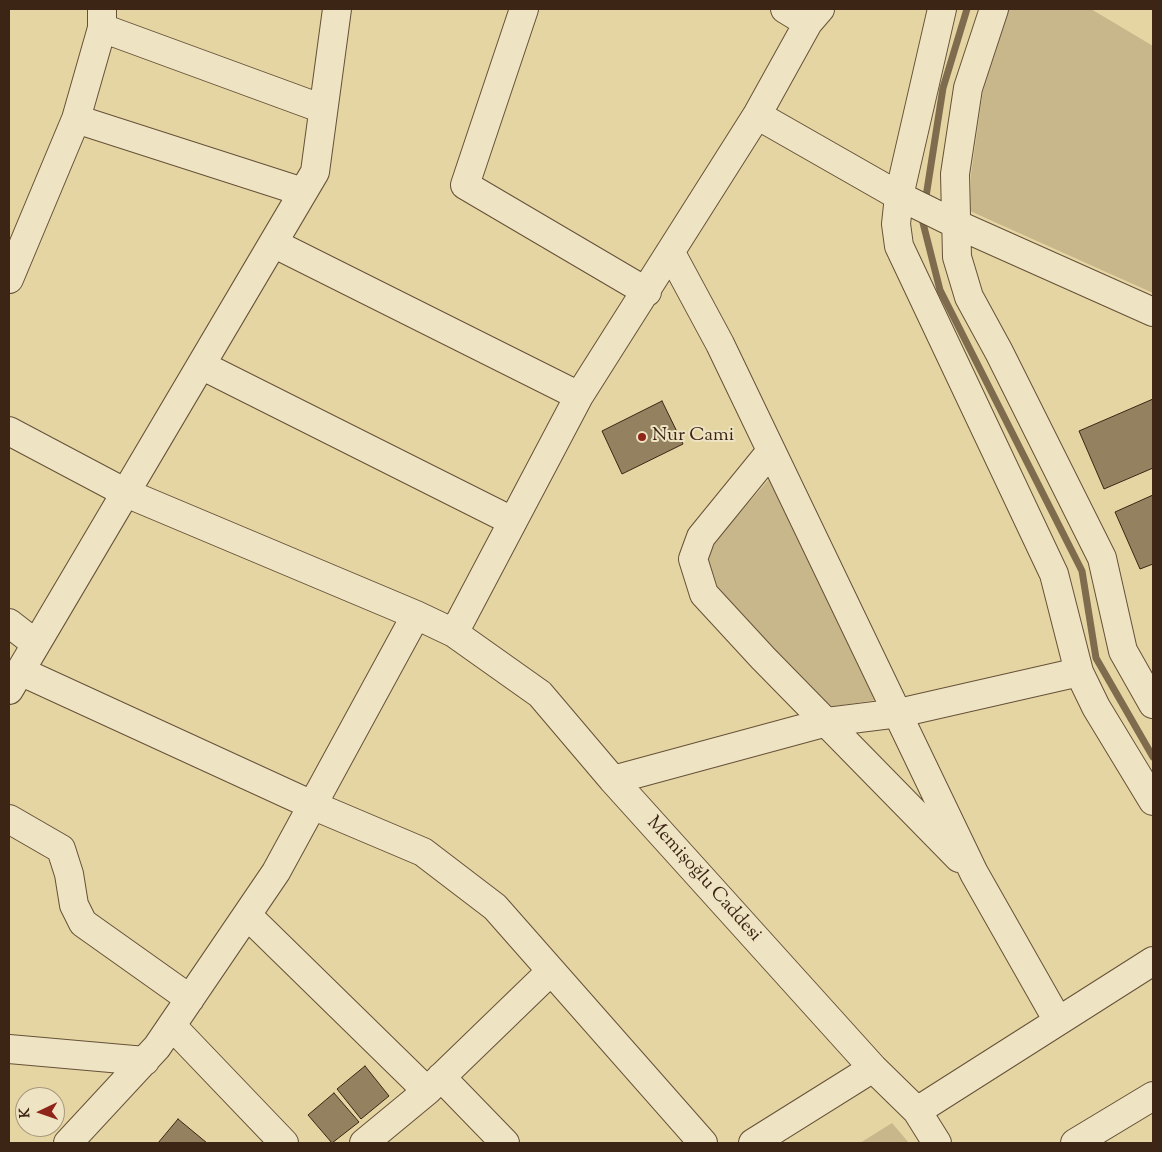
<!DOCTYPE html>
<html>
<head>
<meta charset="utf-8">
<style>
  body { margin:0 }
  #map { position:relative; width:1162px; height:1152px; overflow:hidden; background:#e5d5a3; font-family:"Sorts Mill Goudy",serif }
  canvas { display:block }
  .frame { position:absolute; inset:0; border:10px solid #3c2515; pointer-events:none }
  .north { position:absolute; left:15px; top:1087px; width:50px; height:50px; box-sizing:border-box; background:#eee4c3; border:1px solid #a7987d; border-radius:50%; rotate:267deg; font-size:14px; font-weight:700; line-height:20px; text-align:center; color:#3c2515 }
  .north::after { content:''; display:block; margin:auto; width:18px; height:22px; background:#8f2418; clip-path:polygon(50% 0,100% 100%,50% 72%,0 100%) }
</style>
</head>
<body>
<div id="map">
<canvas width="1162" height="1152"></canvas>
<div class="frame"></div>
<div class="north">K</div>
</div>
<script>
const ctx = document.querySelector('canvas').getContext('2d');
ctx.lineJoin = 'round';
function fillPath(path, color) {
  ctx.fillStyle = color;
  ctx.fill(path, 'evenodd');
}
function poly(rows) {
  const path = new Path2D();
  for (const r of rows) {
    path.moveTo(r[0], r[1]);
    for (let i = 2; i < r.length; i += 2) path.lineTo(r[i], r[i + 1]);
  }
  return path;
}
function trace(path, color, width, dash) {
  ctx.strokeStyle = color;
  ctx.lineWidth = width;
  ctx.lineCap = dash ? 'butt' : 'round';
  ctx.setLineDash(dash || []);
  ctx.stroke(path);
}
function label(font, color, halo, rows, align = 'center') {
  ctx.font = font + ' "Sorts Mill Goudy",serif';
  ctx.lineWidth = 4;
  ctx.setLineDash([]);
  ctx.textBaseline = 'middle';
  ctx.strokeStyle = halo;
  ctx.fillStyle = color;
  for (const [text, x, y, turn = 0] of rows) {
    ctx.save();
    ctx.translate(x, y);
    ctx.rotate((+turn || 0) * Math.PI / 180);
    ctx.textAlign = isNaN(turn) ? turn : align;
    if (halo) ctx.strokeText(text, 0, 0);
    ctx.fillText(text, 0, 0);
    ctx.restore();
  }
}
fillPath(poly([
  [1009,9,1091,9,1153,46,1153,293,970,211,971,174,983,90],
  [770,478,876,700,829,707,716,587,707,559,712,545],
  [892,1123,909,1143,860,1143]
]), '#c8b78b');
trace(poly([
  [925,203,943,88,967,9],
  [924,214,923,223,940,290,1082,571,1096,658,1153,757]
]), '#7f6b4d', 7);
const building = poly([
  [1153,399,1153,468,1104,489,1079,431,1153,399],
  [662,401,683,444,622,474,602,431,662,401],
  [1153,495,1153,564,1140,569,1115,512,1153,495],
  [365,1066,389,1096,361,1119,337,1089,365,1066],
  [334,1093,359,1122,332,1143,308,1115,334,1093],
  [178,1119,207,1143,158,1143,178,1119]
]);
fillPath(building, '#94815f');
trace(building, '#3c2515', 1);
const minor = poly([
  [524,9,465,185,647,292],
  [785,9,808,23],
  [942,9,899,196,956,224,1153,312],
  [994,9,968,88,955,174,957,257,969,297,999,352,1102,558,1123,651,1153,704],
  [102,28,323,109],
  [757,115,899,196,896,224,899,246,1054,574,1079,672,1096,707,1153,801],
  [76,119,303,192],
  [273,243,579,396],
  [671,253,720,344,974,873,1058,1021],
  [9,279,76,119,102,28,102,9],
  [201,365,512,521],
  [9,431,126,493,416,615,454,633,540,694,613,780,873,1068,917,1111,937,1143],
  [771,451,701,537,693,559,704,594,763,658,959,858],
  [9,623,36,644],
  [454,633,579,396,757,115,808,23,820,9],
  [20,671,312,805,423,852,495,907,703,1143],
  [9,690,315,172,337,9],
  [613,780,827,722,899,713,1079,672],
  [9,819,61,849,69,874,74,905,83,923,190,999],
  [247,915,427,1091,551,971],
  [172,1026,284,1143],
  [9,1049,145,1061],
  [441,1077,505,1143],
  [917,1111,1153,961],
  [68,1143,157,1047,276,872,416,615],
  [364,1143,427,1091],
  [753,1143,873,1068],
  [1075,1143,1153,1096]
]);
trace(minor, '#665138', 30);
trace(minor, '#eee4c3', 28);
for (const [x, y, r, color] of [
  [642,437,5,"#8f2418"]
]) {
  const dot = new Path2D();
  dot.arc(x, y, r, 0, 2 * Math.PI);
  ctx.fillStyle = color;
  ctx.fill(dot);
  trace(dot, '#eee4c3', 2);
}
label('19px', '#3c2515', '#eee4c3', [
  ["Nur Cami",652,437]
], 'left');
label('19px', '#3c2515', '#eee4c3', [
  ["Memişoğlu Caddesi",703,880,48]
]);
</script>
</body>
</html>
